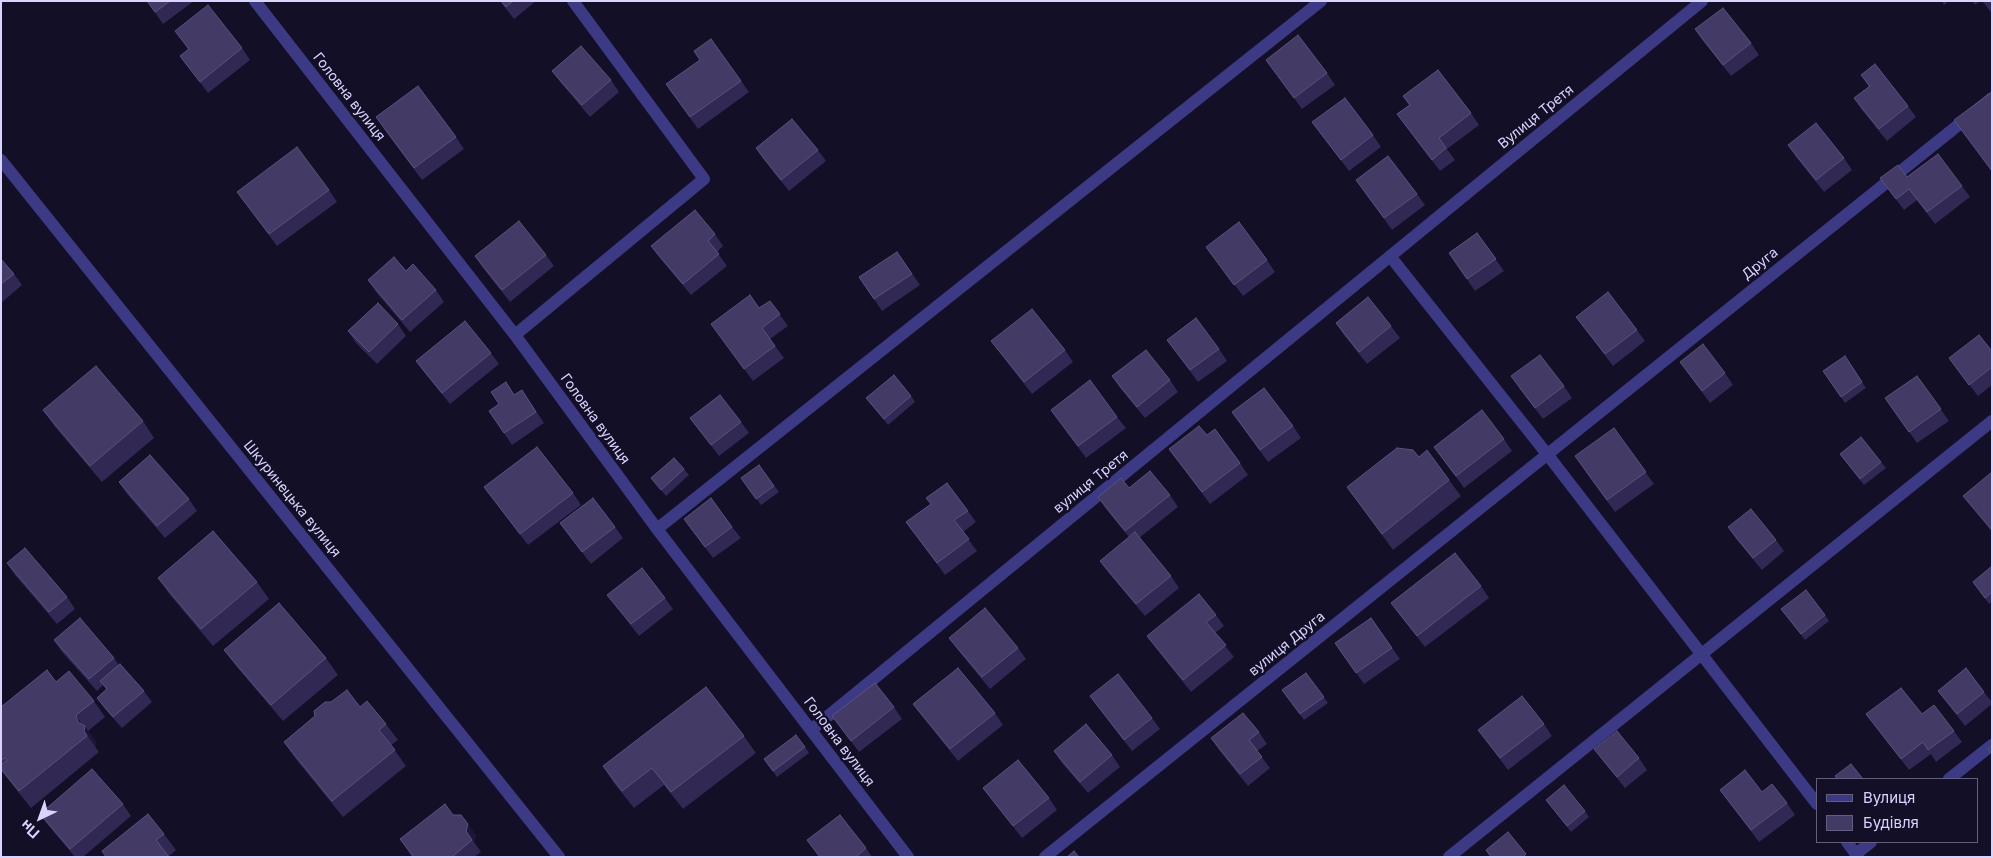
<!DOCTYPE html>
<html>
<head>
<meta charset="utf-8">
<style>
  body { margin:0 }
  #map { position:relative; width:1993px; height:858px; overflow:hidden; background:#130f26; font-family:Inter,sans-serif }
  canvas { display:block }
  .frame { position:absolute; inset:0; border:2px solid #d9d4ff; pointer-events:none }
  .legend { position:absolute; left:1816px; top:778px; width:162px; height:65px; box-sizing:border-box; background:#130f26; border:1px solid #625e7d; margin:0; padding:6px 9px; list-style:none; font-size:15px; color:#d9d4ff }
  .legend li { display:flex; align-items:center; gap:10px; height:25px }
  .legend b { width:25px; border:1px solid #625e7d }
  .north { position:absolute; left:15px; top:793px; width:50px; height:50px; -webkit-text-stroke:4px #130f26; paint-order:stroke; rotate:222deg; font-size:14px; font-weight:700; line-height:20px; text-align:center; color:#d9d4ff }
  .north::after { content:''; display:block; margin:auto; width:18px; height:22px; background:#d9d4ff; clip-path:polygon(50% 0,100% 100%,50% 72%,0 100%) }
</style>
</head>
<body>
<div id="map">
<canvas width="1993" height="858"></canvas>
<div class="frame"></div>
<ul class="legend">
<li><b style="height:6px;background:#3d3a85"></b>Вулиця</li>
<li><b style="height:14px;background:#433a66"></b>Будівля</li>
</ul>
<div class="north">Пн</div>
</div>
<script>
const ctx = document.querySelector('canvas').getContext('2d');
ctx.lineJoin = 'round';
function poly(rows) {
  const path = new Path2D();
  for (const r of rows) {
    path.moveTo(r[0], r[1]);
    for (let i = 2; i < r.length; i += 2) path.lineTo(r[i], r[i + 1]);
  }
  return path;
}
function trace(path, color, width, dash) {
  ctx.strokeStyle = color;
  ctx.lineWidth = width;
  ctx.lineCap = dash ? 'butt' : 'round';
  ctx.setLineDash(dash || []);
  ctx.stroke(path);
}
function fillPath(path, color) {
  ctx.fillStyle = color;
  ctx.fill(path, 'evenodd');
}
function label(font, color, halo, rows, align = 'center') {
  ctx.font = font + ' Inter,sans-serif';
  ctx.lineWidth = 5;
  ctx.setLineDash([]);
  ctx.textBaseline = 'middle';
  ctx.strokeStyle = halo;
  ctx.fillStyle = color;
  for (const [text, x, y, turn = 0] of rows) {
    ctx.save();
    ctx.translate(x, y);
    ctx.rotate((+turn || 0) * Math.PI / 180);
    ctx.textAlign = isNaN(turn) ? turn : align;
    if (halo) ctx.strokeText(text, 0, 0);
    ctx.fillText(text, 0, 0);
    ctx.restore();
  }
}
trace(poly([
  [255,1,515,335,657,529,908,857],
  [1,160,559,857],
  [1390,256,1547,454,1817,804],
  [515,335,704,179,573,1],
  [657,529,1321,1],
  [811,730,1702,1],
  [1949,779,1992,745],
  [1847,842,1858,857],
  [1856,854,1871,842],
  [1045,857,1992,98],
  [1449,857,1992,421]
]), '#3d3a85', 12);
fillPath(poly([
  [147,1,194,1,163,24],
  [500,1,536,1,514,19],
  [1942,1,1949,1,1944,5],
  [1972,1,1980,1,1975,5],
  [1982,1,1992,1,1992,11,1991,12],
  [1695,29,1751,43,1759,55,1731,76,1703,41],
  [175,31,242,48,250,60,208,93,180,56,188,49],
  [711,39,749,92,698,129,666,84,700,60],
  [1266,60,1327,73,1335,85,1302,109],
  [552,71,611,80,619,92,590,117,560,82],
  [1861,75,1908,106,1916,117,1887,141,1862,110,1854,98,1869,87],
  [1403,96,1471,113,1479,125,1447,149,1455,160,1440,171,1397,114,1409,105],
  [1312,122,1373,135,1381,147,1349,171],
  [384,129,456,137,464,149,422,180],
  [1788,145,1844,158,1852,170,1824,192,1796,157],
  [756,148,818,150,826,161,789,191,764,160],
  [1907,177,1962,186,1970,197,1935,224,1917,200,1904,210,1880,178],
  [1356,180,1417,194,1425,205,1392,230],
  [329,190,337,202,277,246,237,192],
  [1477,233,1504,271,1475,291,1449,253],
  [715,234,723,246,717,252,727,266,691,295,659,257,651,246],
  [1206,247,1267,260,1275,272,1243,296],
  [897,252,920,285,882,311,859,277],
  [546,255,554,266,510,302,483,268,475,256],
  [1,259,14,274,22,285,1,303],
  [406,271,436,290,444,302,410,332,376,292,368,280],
  [770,301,788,326,770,339,784,358,753,381,711,324,759,308],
  [1576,317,1637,330,1645,341,1613,366],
  [1336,323,1391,326,1400,338,1367,364,1344,335],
  [398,324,406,336,377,364,356,343,348,331],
  [1167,340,1219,349,1227,361,1198,382],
  [991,341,1065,350,1073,362,1032,394],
  [1992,351,1992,385,1978,396,1949,358],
  [491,353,499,364,450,404,424,372,416,361],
  [1845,356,1866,388,1845,403,1823,371],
  [1680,362,1725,373,1733,385,1710,403],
  [1112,376,1170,380,1178,392,1145,418,1120,388],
  [1917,376,1949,421,1917,443,1885,398],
  [1564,386,1572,398,1543,419,1519,388],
  [522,390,544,423,512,445,489,411],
  [911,396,915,402,888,425,866,398],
  [43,410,143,421,154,438,102,482,55,427],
  [1051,410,1117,417,1126,428,1086,458],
  [1232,412,1293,426,1301,438,1268,462],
  [690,418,741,422,749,433,719,456],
  [1614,428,1654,484,1615,512,1583,468],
  [1504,439,1512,451,1464,488,1434,447],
  [1169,449,1240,463,1248,475,1210,504],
  [1840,454,1881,462,1886,468,1864,485],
  [1419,457,1449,480,1461,496,1393,550,1347,487],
  [759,465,779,492,761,505,741,478],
  [684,469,689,475,666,496,651,478],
  [1992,472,1992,532,1972,507,1963,496],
  [119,482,189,499,197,511,165,538,127,494],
  [484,487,573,493,581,505,528,545],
  [1129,488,1170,495,1178,507,1139,538,1171,576,1179,588,1145,616,1108,572,1100,561,1129,537,1106,509,1098,497],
  [968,511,976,522,963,532,977,551,945,575,906,522],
  [684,519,732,527,741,538,713,558],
  [560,523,615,527,623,538,591,564],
  [1728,527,1776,540,1784,551,1762,570,1736,539],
  [7,563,67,597,75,609,57,624,15,575],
  [1992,566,1992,602,1989,604,1973,582],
  [158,578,257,582,269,599,213,646,170,595],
  [1481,586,1489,598,1425,647,1391,603],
  [607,595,665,598,673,609,639,636],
  [1781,609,1825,615,1829,621,1805,640],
  [1216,615,1224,626,1215,633,1234,657,1191,692,1155,647,1147,636],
  [1371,618,1400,659,1364,684,1335,643],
  [949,638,1018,648,1026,659,990,689,957,649],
  [54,640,114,658,119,665,144,691,152,702,122,728,105,709,97,698,106,689,103,685,97,691,62,652],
  [224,650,326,658,338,675,283,721,236,666],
  [1306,673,1328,703,1304,720,1282,690],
  [56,682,94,701,105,717,88,731,96,742,96,748,99,752,31,808,11,783,1,770,1,707],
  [1938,691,1984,692,1992,702,1992,704,1965,726],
  [1090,696,1152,718,1160,729,1132,751],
  [913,704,995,713,1003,725,958,761,922,716],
  [360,707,386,724,398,740,391,745,406,766,343,817,295,758,284,742,315,716],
  [894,707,902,719,859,752,832,716],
  [1866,714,1922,714,1954,731,1962,742,1936,762,1931,754,1909,770],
  [1544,724,1552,736,1508,770,1478,730],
  [1259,732,1267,744,1257,751,1270,768,1248,786,1219,750,1211,738],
  [744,736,756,753,683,809,664,785,634,808,614,783,603,766],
  [805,747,809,753,777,777,764,759],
  [1594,749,1639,758,1647,770,1625,788,1603,761],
  [1054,751,1112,755,1120,767,1088,793,1062,763],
  [983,788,1049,798,1057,810,1022,838],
  [1720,790,1762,792,1787,803,1795,815,1759,842],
  [1546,800,1585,811,1589,817,1571,832],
  [123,804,131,816,83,857,75,857,48,825,40,814],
  [453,815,476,835,474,842,481,852,474,857,412,857,400,839],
  [164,834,176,850,169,856,106,857],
  [807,840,866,848,872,857,819,857]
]), '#312854');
fillPath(poly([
  [76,715,84,728,85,726,96,742,96,748,78,722],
  [468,824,476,835,474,842,466,831]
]), '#1d163a');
const building = poly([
  [147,1,170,1,155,12,147,1],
  [501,1,513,1,506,7,501,1],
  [208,5,242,48,200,82,180,56,189,49,175,31,208,5],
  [1723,8,1751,43,1723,65,1695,29,1723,8],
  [1298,35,1327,73,1294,98,1266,60,1298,35],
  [711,39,741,81,690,117,666,84,700,60,694,51,711,39],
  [581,46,611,80,582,105,552,71,581,46],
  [1875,64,1908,106,1879,129,1854,98,1870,86,1861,75,1875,64],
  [1438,70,1471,113,1439,138,1446,148,1432,160,1397,114,1410,105,1403,96,1438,70],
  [418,86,456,137,414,168,376,117,418,86],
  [1992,92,1992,171,1954,120,1992,92],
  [1345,98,1373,135,1341,160,1312,122,1345,98],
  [792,119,818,150,781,180,756,148,792,119],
  [1816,123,1844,158,1816,180,1788,145,1816,123],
  [297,147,329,190,269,234,237,192,297,147],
  [1938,154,1962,186,1927,212,1909,189,1896,199,1880,178,1898,165,1907,177,1938,154],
  [1388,156,1417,194,1384,218,1356,180,1388,156],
  [695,210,715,234,708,241,719,254,683,284,651,246,695,210],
  [519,221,546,255,502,290,475,256,519,221],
  [1239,222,1267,260,1234,285,1206,247,1239,222],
  [1477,233,1496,259,1467,279,1449,253,1477,233],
  [897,252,912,274,874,299,859,277,897,252],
  [394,257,406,271,413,264,436,290,402,320,368,280,394,257],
  [1,259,14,274,1,284,1,259],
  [1608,292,1637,330,1605,354,1576,317,1608,292],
  [750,295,759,308,770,301,780,314,762,328,775,346,744,369,711,324,750,295],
  [1368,297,1391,326,1359,352,1336,323,1368,297],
  [378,303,398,324,369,352,348,331,378,303],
  [1032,309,1065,350,1024,382,991,341,1032,309],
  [1196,318,1219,349,1190,370,1167,340,1196,318],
  [465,321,491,353,442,393,416,361,465,321],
  [1979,335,1992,351,1992,367,1969,385,1949,358,1979,335],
  [1703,344,1725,373,1702,391,1680,362,1703,344],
  [1146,350,1170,380,1137,407,1112,376,1146,350],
  [1540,355,1564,386,1535,408,1511,376,1540,355],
  [1845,356,1862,382,1841,397,1823,371,1845,356],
  [96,366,143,421,90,466,43,410,96,366],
  [894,375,911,396,884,419,866,398,894,375],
  [1917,376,1941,409,1909,432,1885,398,1917,376],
  [1090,380,1117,417,1078,446,1051,410,1090,380],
  [506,382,514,395,522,390,536,412,504,433,489,411,499,404,491,392,506,382],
  [1264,388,1293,426,1260,450,1232,412,1264,388],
  [720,395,741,422,711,445,690,418,720,395],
  [1482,410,1504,439,1456,476,1434,447,1482,410],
  [1199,426,1207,435,1215,429,1240,463,1202,492,1169,449,1199,426],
  [1614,428,1646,472,1607,500,1575,456,1614,428],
  [1861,437,1881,462,1860,479,1840,454,1861,437],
  [537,447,573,493,520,534,484,487,537,447],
  [1397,448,1413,450,1419,457,1427,450,1449,480,1382,534,1347,487,1397,448],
  [150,455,189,499,157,526,119,482,150,455],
  [674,458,684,469,661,490,651,478,674,458],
  [759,465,774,486,756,499,741,478,759,465],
  [1150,471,1170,495,1125,531,1098,497,1121,478,1129,488,1150,471],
  [1992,472,1992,530,1963,496,1992,472],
  [947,483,968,511,954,520,969,539,937,563,906,522,931,504,926,498,947,483],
  [593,498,615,527,582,552,560,523,593,498],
  [711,498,732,527,705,547,684,519,711,498],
  [1751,509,1776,540,1753,558,1728,527,1751,509],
  [213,531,257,582,201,629,158,578,213,531],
  [1135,532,1171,576,1136,604,1100,561,1135,532],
  [25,548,67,597,49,612,7,563,25,548],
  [1455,553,1481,586,1417,636,1391,603,1455,553],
  [1992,566,1992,592,1985,598,1973,582,1992,566],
  [642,568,665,598,631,624,607,595,642,568],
  [1806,590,1825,615,1801,634,1781,609,1806,590],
  [1199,594,1216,615,1206,622,1226,645,1183,680,1147,636,1199,594],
  [279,603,326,658,271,705,224,650,279,603],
  [985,608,1018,648,982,677,949,638,985,608],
  [80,618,114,658,89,679,54,640,80,618],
  [1371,618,1392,648,1356,673,1335,643,1371,618],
  [120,664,144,691,113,717,97,698,107,689,100,681,120,664],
  [958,668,995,713,950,749,913,704,958,668],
  [1966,668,1984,692,1957,714,1938,691,1966,668],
  [47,670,56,682,69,671,94,701,76,715,78,722,85,726,84,731,87,736,19,791,1,769,1,765,7,760,5,758,1,761,1,707,47,670],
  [1306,673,1324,697,1300,714,1282,690,1306,673],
  [1118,674,1152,718,1124,740,1090,696,1118,674],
  [875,683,894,707,851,741,832,716,875,683],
  [706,687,744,736,671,792,652,768,622,791,603,766,706,687],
  [1901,688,1922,714,1934,705,1954,731,1928,750,1923,742,1901,759,1866,714,1901,688],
  [347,690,360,707,367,701,386,724,379,730,395,750,332,801,284,742,315,716,314,711,325,702,331,702,347,690],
  [1522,696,1544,724,1500,758,1478,730,1522,696],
  [1243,713,1259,732,1249,740,1262,757,1240,774,1211,738,1243,713],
  [1086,724,1112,755,1080,782,1054,751,1086,724],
  [1617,731,1639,758,1617,777,1594,749,1617,731],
  [796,735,805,747,773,771,764,759,796,735],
  [1992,746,1992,754,1988,749,1992,746],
  [1018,760,1049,798,1013,826,983,788,1018,760],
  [1851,764,1863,779,1837,779,1835,776,1851,764],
  [92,769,123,804,70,849,40,814,92,769],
  [1745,770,1762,792,1772,784,1787,803,1751,830,1720,790,1745,770],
  [1564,785,1585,811,1567,826,1546,800,1564,785],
  [445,804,453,815,461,815,468,824,466,831,472,840,452,857,414,857,400,839,445,804],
  [148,814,164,834,156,840,169,857,106,857,102,851,148,814],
  [840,815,866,848,856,857,820,857,807,840,840,815],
  [1508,832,1526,854,1523,857,1491,857,1486,850,1508,832],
  [1074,851,1079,857,1067,857,1074,851]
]);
fillPath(building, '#433a66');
trace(building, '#5a527e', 1);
label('14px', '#d9d4ff', '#130f26', [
  ["Головна вулиця",349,97,52],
  ["Вулиця Третя",1536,117,-39],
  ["Друга",1760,264,-39],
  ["Головна вулиця",595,419,54],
  ["вулиця Третя",1091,482,-39],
  ["Шкуринецька вулиця",292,499,51],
  ["вулиця Друга",1287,644,-39],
  ["Головна вулиця",839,742,53]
]);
</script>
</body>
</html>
